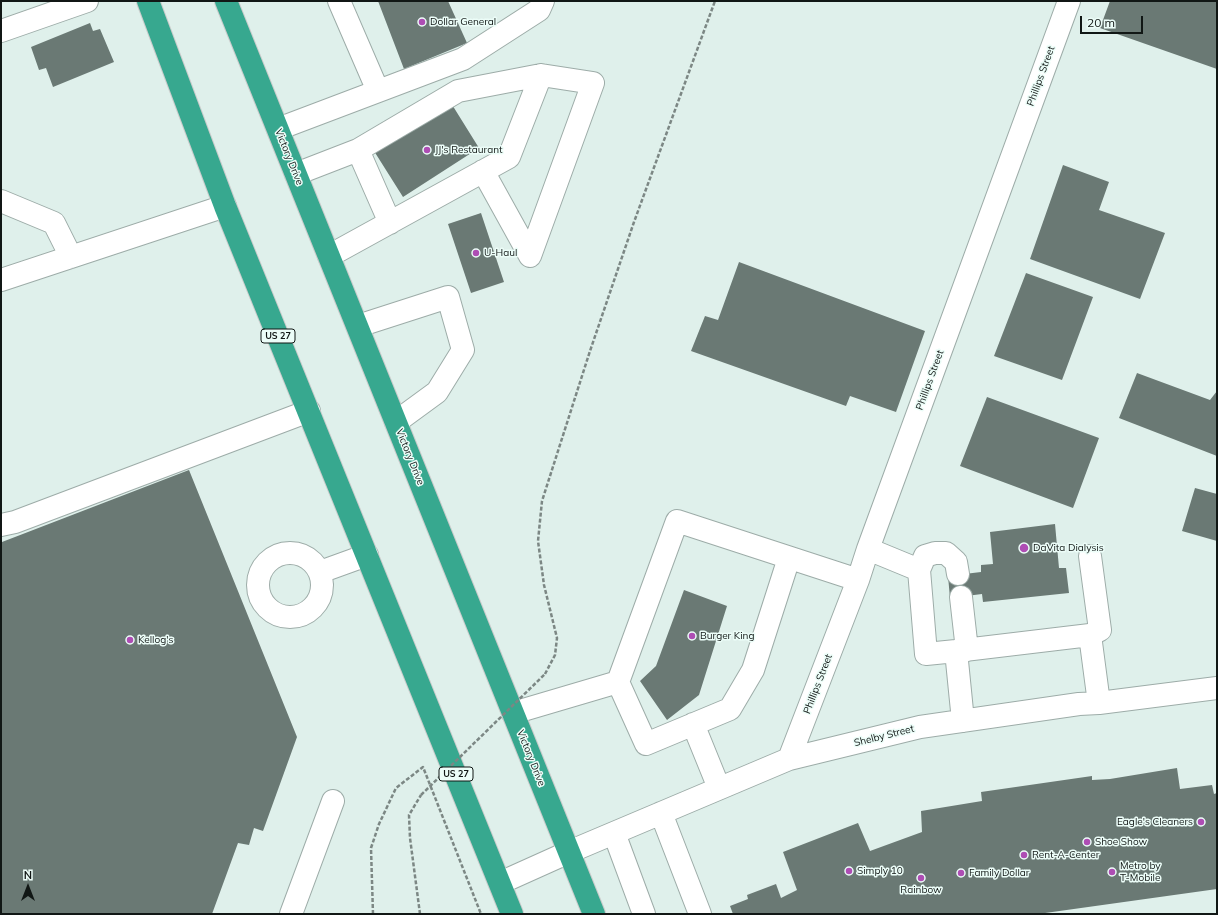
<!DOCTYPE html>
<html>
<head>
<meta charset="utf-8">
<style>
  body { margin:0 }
  #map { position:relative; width:1218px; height:915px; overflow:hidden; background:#dff0eb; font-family:Mulish,sans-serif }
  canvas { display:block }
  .frame { position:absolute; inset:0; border:2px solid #111715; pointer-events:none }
  .north { position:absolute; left:8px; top:867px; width:40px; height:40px; -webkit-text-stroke:3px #ecfdf8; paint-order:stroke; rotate:0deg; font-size:11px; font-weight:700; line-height:16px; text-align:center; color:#111715 }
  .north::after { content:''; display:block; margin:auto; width:14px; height:18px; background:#111715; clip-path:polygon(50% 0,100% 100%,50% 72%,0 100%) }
  .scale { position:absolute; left:1080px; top:16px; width:63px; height:18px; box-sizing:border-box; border:2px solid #111715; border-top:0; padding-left:5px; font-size:12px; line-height:14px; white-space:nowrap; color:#111715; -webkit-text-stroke:3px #ecfdf8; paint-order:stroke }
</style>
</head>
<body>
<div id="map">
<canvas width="1218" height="915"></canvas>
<div class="frame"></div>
<div class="north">N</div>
<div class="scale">20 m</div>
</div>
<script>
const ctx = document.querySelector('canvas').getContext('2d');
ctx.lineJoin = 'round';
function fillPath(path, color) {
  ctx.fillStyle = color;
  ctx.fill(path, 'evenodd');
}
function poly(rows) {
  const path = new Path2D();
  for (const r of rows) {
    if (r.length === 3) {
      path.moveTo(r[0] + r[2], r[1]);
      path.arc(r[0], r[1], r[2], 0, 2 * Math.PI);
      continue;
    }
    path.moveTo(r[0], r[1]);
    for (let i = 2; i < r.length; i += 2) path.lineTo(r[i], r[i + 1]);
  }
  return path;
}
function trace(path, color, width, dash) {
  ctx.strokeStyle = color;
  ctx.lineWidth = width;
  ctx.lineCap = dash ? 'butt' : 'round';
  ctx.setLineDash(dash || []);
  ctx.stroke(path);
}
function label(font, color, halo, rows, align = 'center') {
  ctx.font = font + ' Mulish,sans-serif';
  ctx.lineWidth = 3;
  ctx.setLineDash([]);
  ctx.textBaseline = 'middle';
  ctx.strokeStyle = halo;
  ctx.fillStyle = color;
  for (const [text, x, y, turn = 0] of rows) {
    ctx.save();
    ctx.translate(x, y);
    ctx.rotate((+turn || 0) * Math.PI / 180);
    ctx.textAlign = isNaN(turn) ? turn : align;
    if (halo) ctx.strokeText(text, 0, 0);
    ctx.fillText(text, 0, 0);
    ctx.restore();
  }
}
fillPath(poly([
  [378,1,448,1,467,43,404,69],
  [1110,1,1217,1,1217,69,1100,28],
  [90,23,93,31,100,29,114,62,53,87,46,68,39,70,31,47],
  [451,103,479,148,403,197,374,151],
  [1063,165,1109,182,1099,210,1165,233,1140,299,1030,259],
  [481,213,504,282,471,293,448,224],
  [739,262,925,331,896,412,850,396,846,406,691,351,705,316,718,320],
  [1026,273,1093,297,1062,380,994,356],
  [1137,373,1210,400,1217,391,1217,456,1119,418],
  [987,397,1099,438,1073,508,960,466],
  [189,470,297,737,263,831,254,828,249,845,238,843,212,914,1,914,2,542],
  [1195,488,1217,494,1217,541,1182,531],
  [1055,524,1059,568,1066,568,1069,593,983,602,982,594,950,598,948,576,981,572,981,565,993,564,990,532],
  [684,590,727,606,699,695,667,720,640,681,656,666],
  [1177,768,1180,789,1212,785,1214,794,1217,793,1217,889,1038,914,733,914,730,906,748,899,747,895,776,884,781,898,797,890,783,852,858,823,870,851,922,832,921,811,982,801,981,792,1092,776,1092,780,1110,779]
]), '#6a7974');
const minor = poly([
  [339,1,378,91],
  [1,31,87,1],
  [278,129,463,59,539,10,543,1],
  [358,150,390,223],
  [483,171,530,256,593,83,541,75],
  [296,174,358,150,458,91,541,75,509,157,329,256],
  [1,201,54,223,71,257],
  [1,280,225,206],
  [358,326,448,297,463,350,437,392,396,422],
  [1,525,15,522,309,411],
  [868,549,919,570,926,654,956,651],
  [290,585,32],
  [1090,556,1100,630,1090,635],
  [919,570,925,556,935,553,946,553,956,562,958,574],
  [320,572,367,555],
  [961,597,967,650],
  [618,682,646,744,730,709,753,670,789,558],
  [513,713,618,682,677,521,858,580],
  [963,721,956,651,1090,635,1099,703],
  [693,724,719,788],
  [789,759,858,580,868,549,1069,1],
  [661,813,700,914],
  [614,833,644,914],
  [500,883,569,852,789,759,920,727,1079,704,1099,703,1217,688],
  [291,914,333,801]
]);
const highway = poly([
  [148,1,225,206,512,914],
  [226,1,594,914]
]);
trace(minor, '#9daca8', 24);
trace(highway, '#cbcccc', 24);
trace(poly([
  [545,674,555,655,557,638,544,585,538,541,542,501,590,351,634,222,715,1],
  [373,914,371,848,379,824,396,788,423,767,481,914],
  [420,914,410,838,409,815,421,795]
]), '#7c8784', 2.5, [4, 2]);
trace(minor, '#fff', 22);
trace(highway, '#37a88f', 22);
trace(poly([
  [421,795,545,674]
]), '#7c8784', 2.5, [4, 2]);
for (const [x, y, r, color] of [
  [422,22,4,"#ae4db4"],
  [427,150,4,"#ae4db4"],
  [476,253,4,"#ae4db4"],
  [1024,548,5,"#ae4db4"],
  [692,636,4,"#ae4db4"],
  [130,640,4,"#ae4db4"],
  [1201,822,4,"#ae4db4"],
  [1087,842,4,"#ae4db4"],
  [1024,855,4,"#ae4db4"],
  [849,871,4,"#ae4db4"],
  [1112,872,4,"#ae4db4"],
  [961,873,4,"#ae4db4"],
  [921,878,4,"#ae4db4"]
]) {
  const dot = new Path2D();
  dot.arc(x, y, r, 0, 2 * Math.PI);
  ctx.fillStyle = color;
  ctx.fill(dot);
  trace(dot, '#ecfdf8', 1.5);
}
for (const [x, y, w] of [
  [278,336,34],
  [456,774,34]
]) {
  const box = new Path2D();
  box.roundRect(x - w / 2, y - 7, w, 14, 3);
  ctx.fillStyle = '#ecfdf8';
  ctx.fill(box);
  trace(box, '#111715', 1);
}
label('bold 9px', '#111715', null, [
  ["US 27",278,336],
  ["US 27",456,774]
]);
label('10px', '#111715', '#ecfdf8', [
  ["Dollar General",430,22],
  ["JJ's Restaurant",435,150],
  ["U-Haul",484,253],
  ["DaVita Dialysis",1033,548],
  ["Burger King",700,636],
  ["Kellog's",138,640],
  ["Eagle's Cleaners",1193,822,"right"],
  ["Shoe Show",1095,842],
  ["Rent-A-Center",1032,855],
  ["Metro by",1120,866],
  ["T-Mobile",1120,878],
  ["Simply 10",857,871],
  ["Family Dollar",969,873],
  ["Rainbow",921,890,"center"]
], 'left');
label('10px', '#111715', '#ecfdf8', [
  ["Phillips Street",1041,76,-70],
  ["Victory Drive",289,157,68],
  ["Phillips Street",930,380,-70],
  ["Victory Drive",410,457,68],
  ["Phillips Street",818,684,-69],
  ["Shelby Street",884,736,-14],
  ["Victory Drive",531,758,68]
]);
</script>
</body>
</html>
